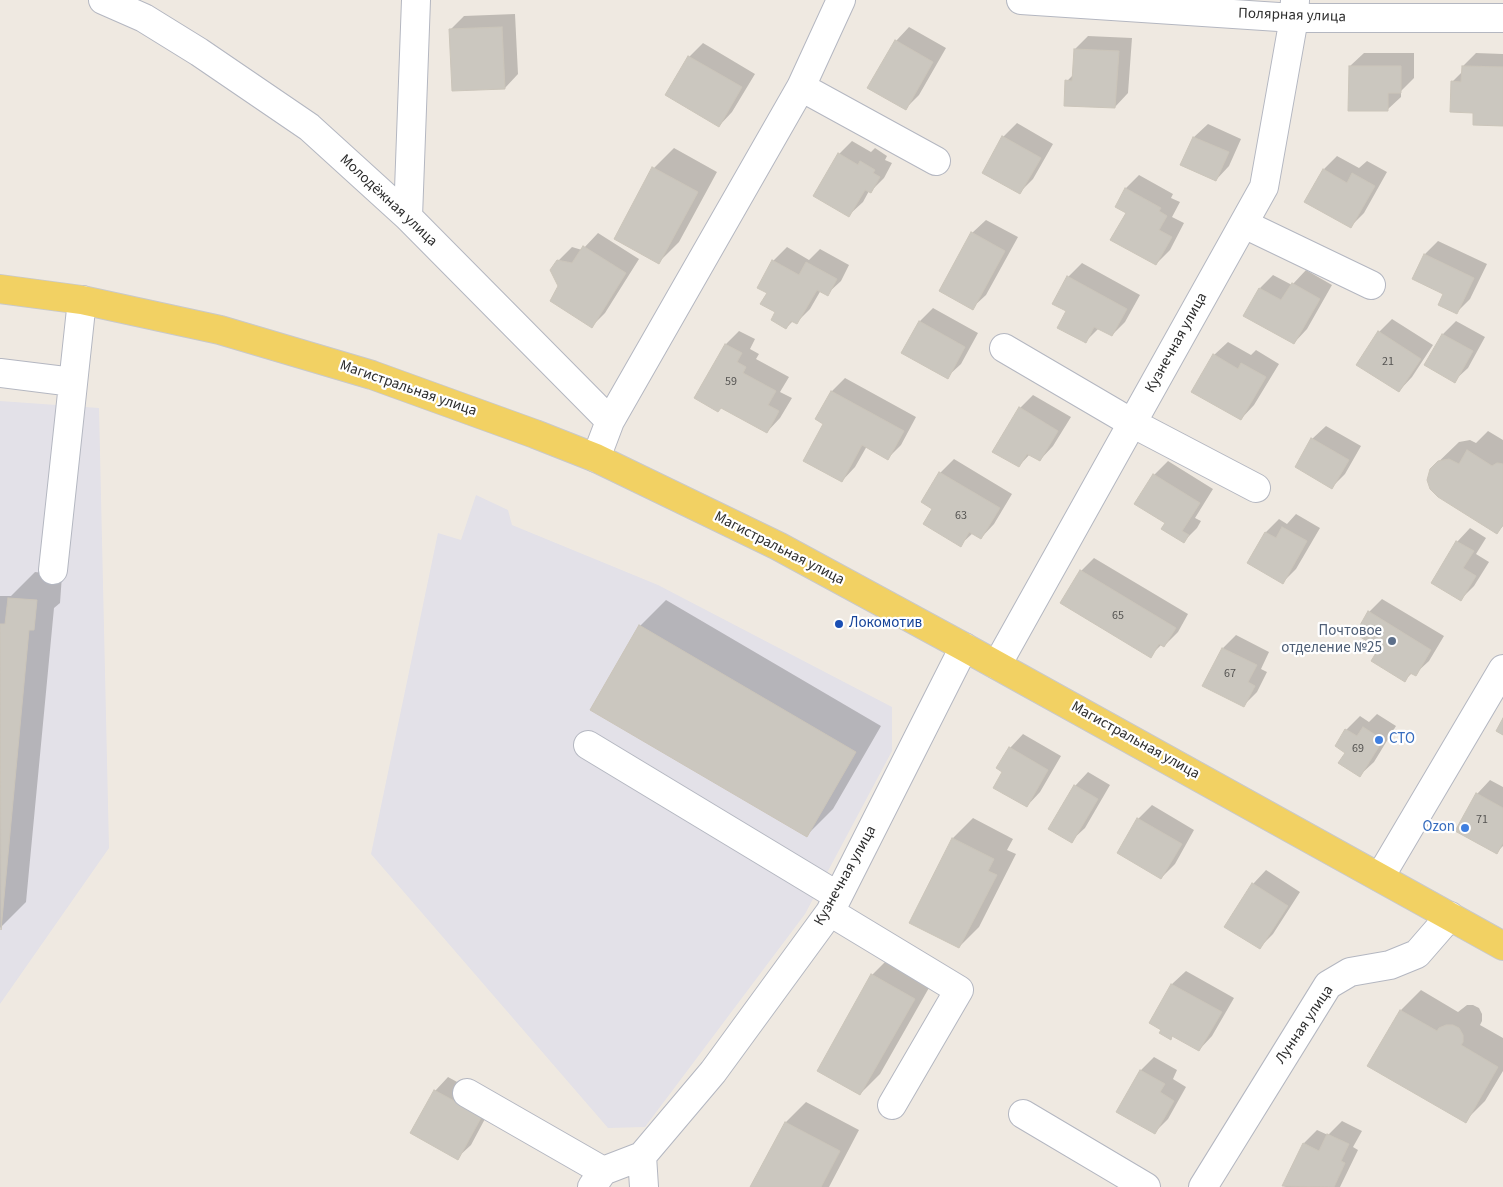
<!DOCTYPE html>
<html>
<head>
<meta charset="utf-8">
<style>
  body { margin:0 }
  canvas { display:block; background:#efe9e1 }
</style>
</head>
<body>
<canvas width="1503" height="1187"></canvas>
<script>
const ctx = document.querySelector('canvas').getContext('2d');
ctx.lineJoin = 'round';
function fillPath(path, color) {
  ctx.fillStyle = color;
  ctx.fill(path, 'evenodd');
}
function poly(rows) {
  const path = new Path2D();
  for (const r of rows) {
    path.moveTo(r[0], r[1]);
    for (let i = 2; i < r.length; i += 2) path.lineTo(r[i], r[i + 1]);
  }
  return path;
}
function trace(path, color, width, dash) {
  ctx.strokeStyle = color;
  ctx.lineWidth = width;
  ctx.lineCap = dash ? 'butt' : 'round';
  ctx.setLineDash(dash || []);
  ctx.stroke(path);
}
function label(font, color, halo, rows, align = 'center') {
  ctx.font = font + ' "Source Sans 3",sans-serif';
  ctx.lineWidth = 4.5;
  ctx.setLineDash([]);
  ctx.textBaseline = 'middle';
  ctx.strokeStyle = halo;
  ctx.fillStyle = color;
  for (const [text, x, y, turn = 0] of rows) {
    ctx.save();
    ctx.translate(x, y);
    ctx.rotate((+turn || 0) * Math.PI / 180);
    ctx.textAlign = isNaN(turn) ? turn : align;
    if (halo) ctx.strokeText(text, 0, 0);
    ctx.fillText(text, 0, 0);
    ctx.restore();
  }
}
fillPath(poly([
  [0,401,99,408,109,848,0,1004],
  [476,495,508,510,512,525,658,585,892,707,892,751,805,914,645,1127,608,1128,371,854,438,533,461,540]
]), '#e3e1e8');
fillPath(poly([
  [515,14,518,74,505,88,450,30,464,16],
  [909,27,946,48,919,95,906,108,896,41],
  [1088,36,1132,38,1128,93,1115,107,1067,81,1074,74,1075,49],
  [703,43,755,74,732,112,719,126,666,95,689,57],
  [1364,53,1414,53,1414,78,1401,91,1401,97,1387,110,1350,66],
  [1476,53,1503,54,1503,125,1475,112,1452,82,1463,71,1463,66],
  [1017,123,1053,144,1033,179,1020,192,1003,137],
  [1208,124,1241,139,1229,166,1216,180,1182,165,1194,137],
  [852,141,871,152,875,148,887,156,885,160,892,163,884,178,870,192,869,191,863,202,849,215,839,154],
  [674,148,717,172,679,242,659,262,654,168],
  [1337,156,1359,168,1367,161,1387,172,1364,213,1351,226,1324,169],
  [1139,175,1173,194,1171,198,1180,202,1172,217,1184,223,1170,250,1156,264,1127,212,1116,206,1126,188],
  [986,220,1018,237,986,295,972,308,972,233],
  [598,233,639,259,605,313,592,326,559,286,558,261,572,247,582,250],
  [1438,241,1487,264,1470,299,1456,313,1445,293,1413,278,1425,254],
  [787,247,809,260,820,249,849,265,841,281,827,294,821,290,810,309,796,323,793,321,786,328,768,293,758,287,773,261],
  [1082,263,1140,295,1125,322,1112,335,1099,328,1085,342,1068,311,1054,303,1068,277],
  [1306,270,1332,285,1307,329,1294,343,1260,288,1273,275,1292,285],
  [933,308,978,333,961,364,947,377,903,352,920,321],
  [1392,319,1433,345,1412,377,1399,391,1379,332],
  [1456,321,1485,337,1468,368,1454,381,1426,365,1443,334],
  [739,331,755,339,750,349,759,354,756,359,789,377,780,392,792,398,780,418,767,432,722,407,726,344],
  [1228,342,1251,355,1256,350,1279,364,1254,405,1241,419,1214,355],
  [845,378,916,417,901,445,888,458,867,446,855,467,842,481,825,423,816,419,832,391],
  [1033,395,1071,417,1053,446,1040,460,1030,454,1019,466,1020,408],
  [1326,426,1361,446,1345,474,1332,487,1312,439],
  [1488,431,1503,440,1503,526,1497,532,1431,469,1459,442,1470,440,1476,443],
  [954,459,1012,494,994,524,981,538,973,533,960,545,933,509,923,502,940,473],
  [1168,461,1213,489,1195,518,1201,521,1197,528,1184,541,1166,523,1136,504,1154,475],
  [1296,514,1320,528,1296,569,1283,582,1249,563,1266,532,1279,519,1287,524],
  [1470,528,1486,538,1476,554,1489,562,1474,586,1460,600,1457,542],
  [1094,558,1188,614,1178,632,1164,646,1162,644,1150,656,1081,571],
  [35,572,62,575,60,603,54,608,26,902,0,928,0,596,11,596],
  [1382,599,1444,636,1429,661,1415,674,1412,673,1405,680,1381,648,1369,612],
  [666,600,881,726,833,809,807,835,640,626],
  [1236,635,1269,652,1261,669,1267,672,1257,692,1244,705,1223,648],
  [1377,714,1396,726,1374,762,1360,775,1346,752,1336,746,1346,730,1360,716,1369,722],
  [1023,734,1061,756,1040,792,1027,806,1004,772,1010,748],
  [1088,772,1110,785,1085,828,1071,841,1075,786],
  [1490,780,1503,787,1503,846,1497,852,1477,794],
  [1152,805,1194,830,1175,864,1161,878,1138,819],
  [973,818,1013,839,1007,850,1016,854,979,927,959,947,910,922,953,838],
  [1266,870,1300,892,1273,934,1260,947,1253,884],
  [892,955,934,979,880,1074,860,1094,872,975],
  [1186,971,1234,998,1212,1036,1199,1050,1173,1035,1170,1038,1162,1029,1151,1023,1172,984],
  [1421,990,1458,1012,1467,1005,1473,1005,1479,1008,1482,1014,1482,1021,1480,1025,1503,1038,1503,1071,1485,1101,1465,1121,1401,1010],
  [1154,1057,1177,1070,1173,1079,1186,1087,1168,1119,1155,1132,1118,1112,1141,1070],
  [448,1077,494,1102,471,1145,457,1158,435,1091],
  [806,1102,859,1130,829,1187,751,1187,786,1122],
  [1342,1121,1362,1131,1353,1147,1358,1150,1340,1187,1286,1187,1283,1186,1304,1143,1317,1130,1328,1135]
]), '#0003');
const building = poly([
  [502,27,505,89,452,91,449,29,502,27],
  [895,40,933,62,906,110,867,88,895,40],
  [1074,49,1119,51,1115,108,1064,106,1065,80,1072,81,1074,49],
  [688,56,742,87,719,127,665,95,688,56],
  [1349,66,1401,66,1401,93,1388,93,1388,111,1348,111,1349,66],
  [1462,66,1503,67,1503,126,1473,125,1473,113,1450,112,1451,81,1461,82,1462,66],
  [1002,136,1041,158,1020,194,982,173,1002,136],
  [1193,137,1229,152,1216,181,1180,165,1193,137],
  [838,153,858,165,860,161,875,170,873,173,880,177,871,193,865,190,849,217,813,196,838,153],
  [652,167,698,192,659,264,614,239,652,167],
  [1323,169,1347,183,1352,173,1375,186,1351,228,1304,202,1323,169],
  [1125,188,1161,208,1159,211,1167,216,1159,230,1172,237,1156,265,1110,240,1126,213,1115,207,1125,188],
  [971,232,1005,251,973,310,939,291,971,232],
  [583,246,626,273,592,328,550,301,558,286,550,270,557,260,572,263,583,246],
  [1424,254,1474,278,1457,314,1438,305,1443,294,1412,279,1424,254],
  [772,260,799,275,806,262,837,279,828,296,817,290,797,324,791,321,786,329,771,320,775,312,760,304,767,293,757,288,772,260],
  [1067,276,1127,309,1112,336,1094,327,1086,343,1057,328,1066,311,1052,304,1067,276],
  [1292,283,1320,299,1294,344,1243,316,1259,288,1281,300,1292,283],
  [919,321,965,347,948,379,901,353,919,321],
  [1378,331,1421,359,1399,392,1356,365,1378,331],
  [1442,334,1473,351,1455,383,1424,365,1442,334],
  [725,344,742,353,737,362,746,367,743,373,776,391,768,405,779,411,767,433,721,408,718,412,694,398,725,344],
  [1213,354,1238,369,1241,363,1266,377,1241,420,1191,392,1213,354],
  [831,391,904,431,888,460,862,445,842,482,803,461,823,424,815,419,831,391],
  [1019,407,1058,431,1040,461,1027,454,1019,467,992,452,1019,407],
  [1311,438,1349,460,1332,489,1295,467,1311,438],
  [1467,450,1492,466,1497,463,1503,464,1503,525,1497,534,1438,497,1430,489,1427,480,1430,469,1438,461,1449,459,1459,464,1467,450],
  [939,472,1000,508,981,539,969,532,961,547,923,524,932,509,921,502,939,472],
  [1153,474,1200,503,1182,531,1189,535,1184,543,1161,529,1165,523,1134,504,1153,474],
  [1282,527,1307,541,1283,584,1247,563,1265,532,1276,538,1282,527],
  [1456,541,1474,551,1463,568,1476,576,1461,601,1431,583,1456,541],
  [1080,570,1176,628,1164,647,1159,644,1151,658,1060,603,1080,570],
  [8,598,37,600,34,630,29,630,1,930,0,624,5,624,8,598],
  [1368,611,1431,650,1416,676,1410,673,1405,682,1371,661,1379,648,1355,634,1368,611],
  [639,625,856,752,807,837,590,710,639,625],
  [1222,648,1257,665,1248,682,1255,686,1244,707,1202,686,1222,648],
  [1503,718,1503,735,1496,731,1503,718],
  [1363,727,1383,740,1360,777,1338,763,1345,753,1335,746,1345,729,1357,736,1363,727],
  [1009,747,1048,770,1027,807,993,788,1002,772,996,768,1009,747],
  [1074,785,1098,799,1072,843,1048,829,1074,785],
  [1476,793,1503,808,1503,843,1497,854,1455,831,1476,793],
  [1137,818,1182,844,1161,879,1117,853,1137,818],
  [952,838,994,859,988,871,997,875,959,948,909,923,952,838],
  [1252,883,1288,906,1260,949,1224,927,1252,883],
  [871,974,915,999,860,1095,817,1071,871,974],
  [1171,984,1222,1012,1199,1051,1172,1036,1171,1040,1159,1033,1161,1030,1149,1023,1171,984],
  [1400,1010,1437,1031,1439,1028,1446,1025,1453,1025,1459,1028,1463,1035,1463,1042,1461,1045,1498,1067,1466,1123,1367,1066,1400,1010],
  [1140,1070,1165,1084,1160,1092,1174,1101,1155,1134,1116,1112,1140,1070],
  [434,1090,482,1116,458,1160,410,1133,434,1090],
  [785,1122,840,1151,821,1187,750,1187,785,1122],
  [1327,1134,1349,1144,1341,1161,1345,1163,1334,1187,1282,1186,1303,1143,1319,1151,1327,1134]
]);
fillPath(building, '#cbc7bf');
trace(building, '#cbc5ba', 1);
const minor = poly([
  [103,0,144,18,199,52,309,127,408,217,610,421,596,458],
  [1021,0,1294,18,1503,18],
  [801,87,936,161],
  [408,217,416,0],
  [1244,224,1371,285],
  [1004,348,1132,423,1256,488],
  [0,373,73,382],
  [610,421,801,87,841,0],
  [53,570,82,300],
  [997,665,1264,187,1294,18,1295,0],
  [588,745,838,896],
  [1380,877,1503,669],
  [830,912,959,990,892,1105],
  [467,1093,603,1171],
  [1023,1114,1146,1187],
  [642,1156,644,1187],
  [592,1187,603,1171,642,1156,713,1072,830,912,964,647],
  [1203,1187,1328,985,1350,972,1390,965,1417,954,1450,916]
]);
const major = poly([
  [0,289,82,300,220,330,372,375,535,434,596,458,778,546,964,647,1503,946]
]);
trace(minor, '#b4b7c1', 30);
trace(major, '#c9c9c9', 30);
trace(minor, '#fff', 28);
trace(major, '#f2d163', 28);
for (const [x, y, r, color] of [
  [839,624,5,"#1a4fb4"],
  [1392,641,5,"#5c6f8a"],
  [1379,740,5,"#3f7fe0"],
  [1465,828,5,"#3f7fe0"]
]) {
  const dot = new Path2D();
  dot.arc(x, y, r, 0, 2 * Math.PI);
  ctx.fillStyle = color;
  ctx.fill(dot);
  trace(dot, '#fff', 2);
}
label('12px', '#555452', null, [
  ["21",1388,362],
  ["59",731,382],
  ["63",961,516],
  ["65",1118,616],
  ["67",1230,674],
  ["69",1358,749],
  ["71",1482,820]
]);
label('15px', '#2e2e2e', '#fff', [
  ["Полярная улица",1292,16,2],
  ["Молодёжная улица",388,201,43],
  ["Кузнечная улица",1177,343,-61],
  ["Магистральная улица",408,389,19],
  ["Магистральная улица",779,549,27],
  ["Магистральная улица",1135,741,29],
  ["Кузнечная улица",846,876,-61],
  ["Лунная улица",1305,1025,-56]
]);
label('15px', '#164399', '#fff', [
  ["Локомотив",849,624]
], 'left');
label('15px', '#4e5e75', '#fff', [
  ["Почтовое",1382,632],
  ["отделение №25",1382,649]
], 'right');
label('15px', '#366cbe', '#fff', [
  ["СТО",1389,740],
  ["Ozon",1455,828,"right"]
], 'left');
</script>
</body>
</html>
